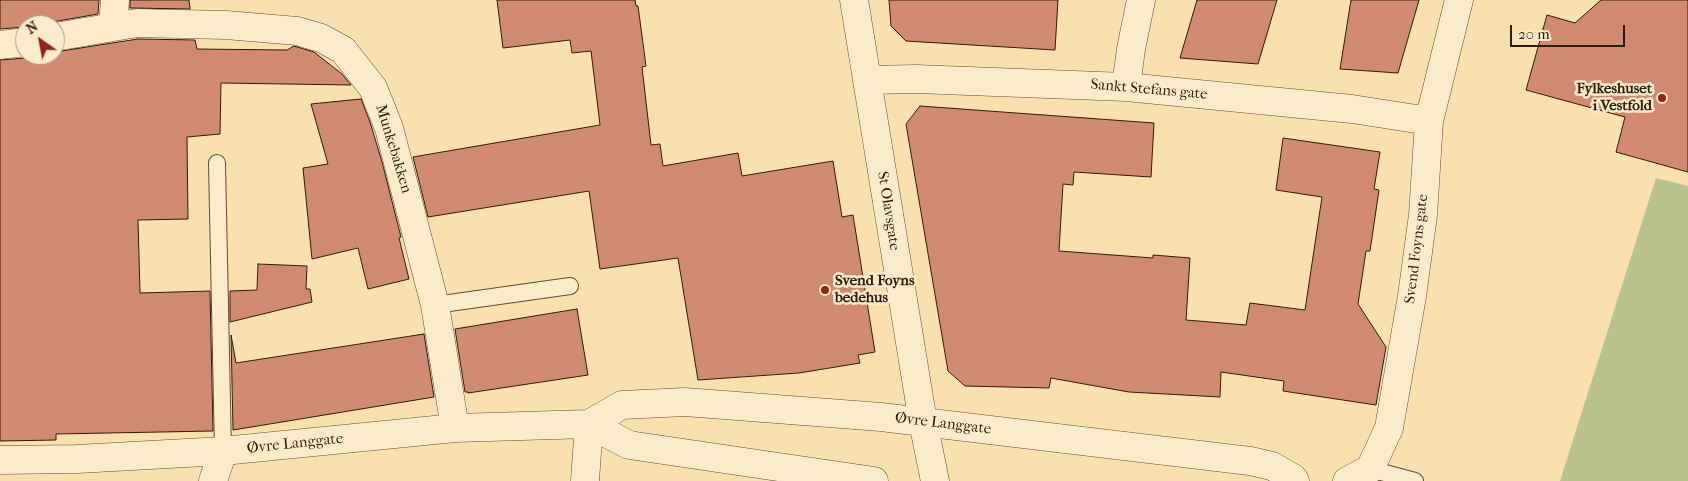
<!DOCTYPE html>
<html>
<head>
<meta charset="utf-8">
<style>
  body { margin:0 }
  #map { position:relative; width:1688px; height:481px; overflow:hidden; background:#f8e1af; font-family:"IM FELL French Canon",serif }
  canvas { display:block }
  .north { position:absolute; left:15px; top:15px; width:50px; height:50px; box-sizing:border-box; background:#faeccb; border:1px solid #a9987e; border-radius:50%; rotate:327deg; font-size:14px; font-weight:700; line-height:20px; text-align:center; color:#301b0a }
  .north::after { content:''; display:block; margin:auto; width:18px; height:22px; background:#8f2418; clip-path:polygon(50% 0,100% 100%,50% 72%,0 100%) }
  .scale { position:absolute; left:1510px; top:25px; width:115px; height:22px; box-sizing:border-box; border:2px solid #301b0a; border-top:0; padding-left:6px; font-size:15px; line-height:18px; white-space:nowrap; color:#301b0a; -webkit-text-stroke:4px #faeccb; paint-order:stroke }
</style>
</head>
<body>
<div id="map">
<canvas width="1688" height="481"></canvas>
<div class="north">N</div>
<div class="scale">20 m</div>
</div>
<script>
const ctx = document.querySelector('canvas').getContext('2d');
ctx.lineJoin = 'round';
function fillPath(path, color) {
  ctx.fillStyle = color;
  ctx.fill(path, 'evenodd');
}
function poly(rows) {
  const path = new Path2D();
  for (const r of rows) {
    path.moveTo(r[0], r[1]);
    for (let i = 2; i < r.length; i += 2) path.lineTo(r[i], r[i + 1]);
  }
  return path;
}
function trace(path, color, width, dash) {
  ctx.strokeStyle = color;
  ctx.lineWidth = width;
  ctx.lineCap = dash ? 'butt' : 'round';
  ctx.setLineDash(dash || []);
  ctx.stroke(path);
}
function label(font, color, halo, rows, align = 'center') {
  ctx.font = font + ' "IM FELL French Canon",serif';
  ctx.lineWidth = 5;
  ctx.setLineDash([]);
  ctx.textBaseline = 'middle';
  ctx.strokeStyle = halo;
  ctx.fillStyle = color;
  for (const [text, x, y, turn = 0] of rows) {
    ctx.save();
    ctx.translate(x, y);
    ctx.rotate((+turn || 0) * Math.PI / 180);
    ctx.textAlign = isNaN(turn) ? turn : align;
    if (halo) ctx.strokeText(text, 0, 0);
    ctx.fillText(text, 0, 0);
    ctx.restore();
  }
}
fillPath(poly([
  [1656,178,1688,186,1688,481,1560,481]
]), '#b9c38e');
const building = poly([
  [0,0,99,0,98,14,52,22,45,25,25,25,25,27,0,29,0,0],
  [130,0,189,0,190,9,130,8,130,0],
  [497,0,635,0,636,6,638,6,646,66,642,67,651,145,660,144,663,166,738,153,742,176,833,161,842,217,853,215,875,352,858,355,860,363,799,373,698,380,678,258,600,269,589,191,428,217,413,157,600,125,591,51,572,53,570,40,503,48,497,0],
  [889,0,1058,0,1055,50,906,41,891,26,889,0],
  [1197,0,1277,0,1258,64,1180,58,1197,0],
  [1351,0,1419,0,1398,73,1340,69,1351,0],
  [1601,0,1688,0,1688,172,1616,152,1625,117,1526,90,1547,15,1575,23,1601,0],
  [138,39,195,40,197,49,287,50,294,46,314,52,342,74,351,85,221,83,220,134,187,137,188,219,138,220,140,293,210,291,213,431,56,434,56,440,0,441,0,60,27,58,33,55,55,55,55,52,138,39],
  [361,99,370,122,382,162,401,237,399,238,409,279,368,289,358,248,312,259,303,168,328,164,311,104,361,99],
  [920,106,1154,123,1151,177,1074,172,1073,185,1063,184,1059,251,1153,258,1153,255,1190,258,1186,320,1246,325,1250,303,1305,310,1322,197,1276,190,1283,138,1380,152,1374,189,1379,190,1370,251,1366,251,1358,304,1386,347,1376,405,1283,391,1284,381,1221,372,1220,397,1129,392,1051,378,1049,388,965,386,948,371,906,124,920,106],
  [258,264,307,266,306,289,310,289,312,302,230,322,230,291,257,290,258,264],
  [577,309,588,375,468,393,468,392,465,392,455,329,577,309],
  [424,334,434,397,233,430,231,335,236,363,424,334]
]);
fillPath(building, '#d18a72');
trace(building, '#301b0a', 1);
const service = poly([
  [217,163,223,451],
  [435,305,570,286],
  [1370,469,1415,481]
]);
const minor = poly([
  [854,0,923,422,935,481],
  [113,26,115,0],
  [55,37,137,23,226,25,297,31,321,38,343,50,373,88,389,128,435,305,455,428],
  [0,45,25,42],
  [867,80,916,79,1126,87,1352,109,1429,121],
  [1126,87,1131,49,1141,0],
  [589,424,629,445,874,481],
  [0,460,77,459,223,451,455,428,589,424,622,405,685,402,881,417,1250,461,1272,466,1293,478,1295,481],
  [213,481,223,451],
  [585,481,589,424],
  [1347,481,1370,469,1389,428,1412,296,1423,215,1429,121,1459,0]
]);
trace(service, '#624c33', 18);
trace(minor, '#624c33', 29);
trace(service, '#faeccb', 16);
trace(minor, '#faeccb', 28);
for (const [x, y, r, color] of [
  [1662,98,5,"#8f2418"],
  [825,290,5,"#8f2418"]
]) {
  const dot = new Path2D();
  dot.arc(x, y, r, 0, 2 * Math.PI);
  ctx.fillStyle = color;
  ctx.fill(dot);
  trace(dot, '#faeccb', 2);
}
label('bold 15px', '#301b0a', '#faeccb', [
  ["Fylkeshuset",1652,89],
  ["i Vestfold",1652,106],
  ["Svend Foyns",835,281,"left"],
  ["bedehus",835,298,"left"]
], 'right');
label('15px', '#301b0a', '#faeccb', [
  ["Sankt Stefans gate",1149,90,5],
  ["Munkebakken",393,149,73],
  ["St Olavsgate",888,211,81],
  ["Svend Foyns gate",1417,249,-83],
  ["Øvre Langgate",943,424,7],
  ["Øvre Langgate",295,444,-6]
]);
</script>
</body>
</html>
